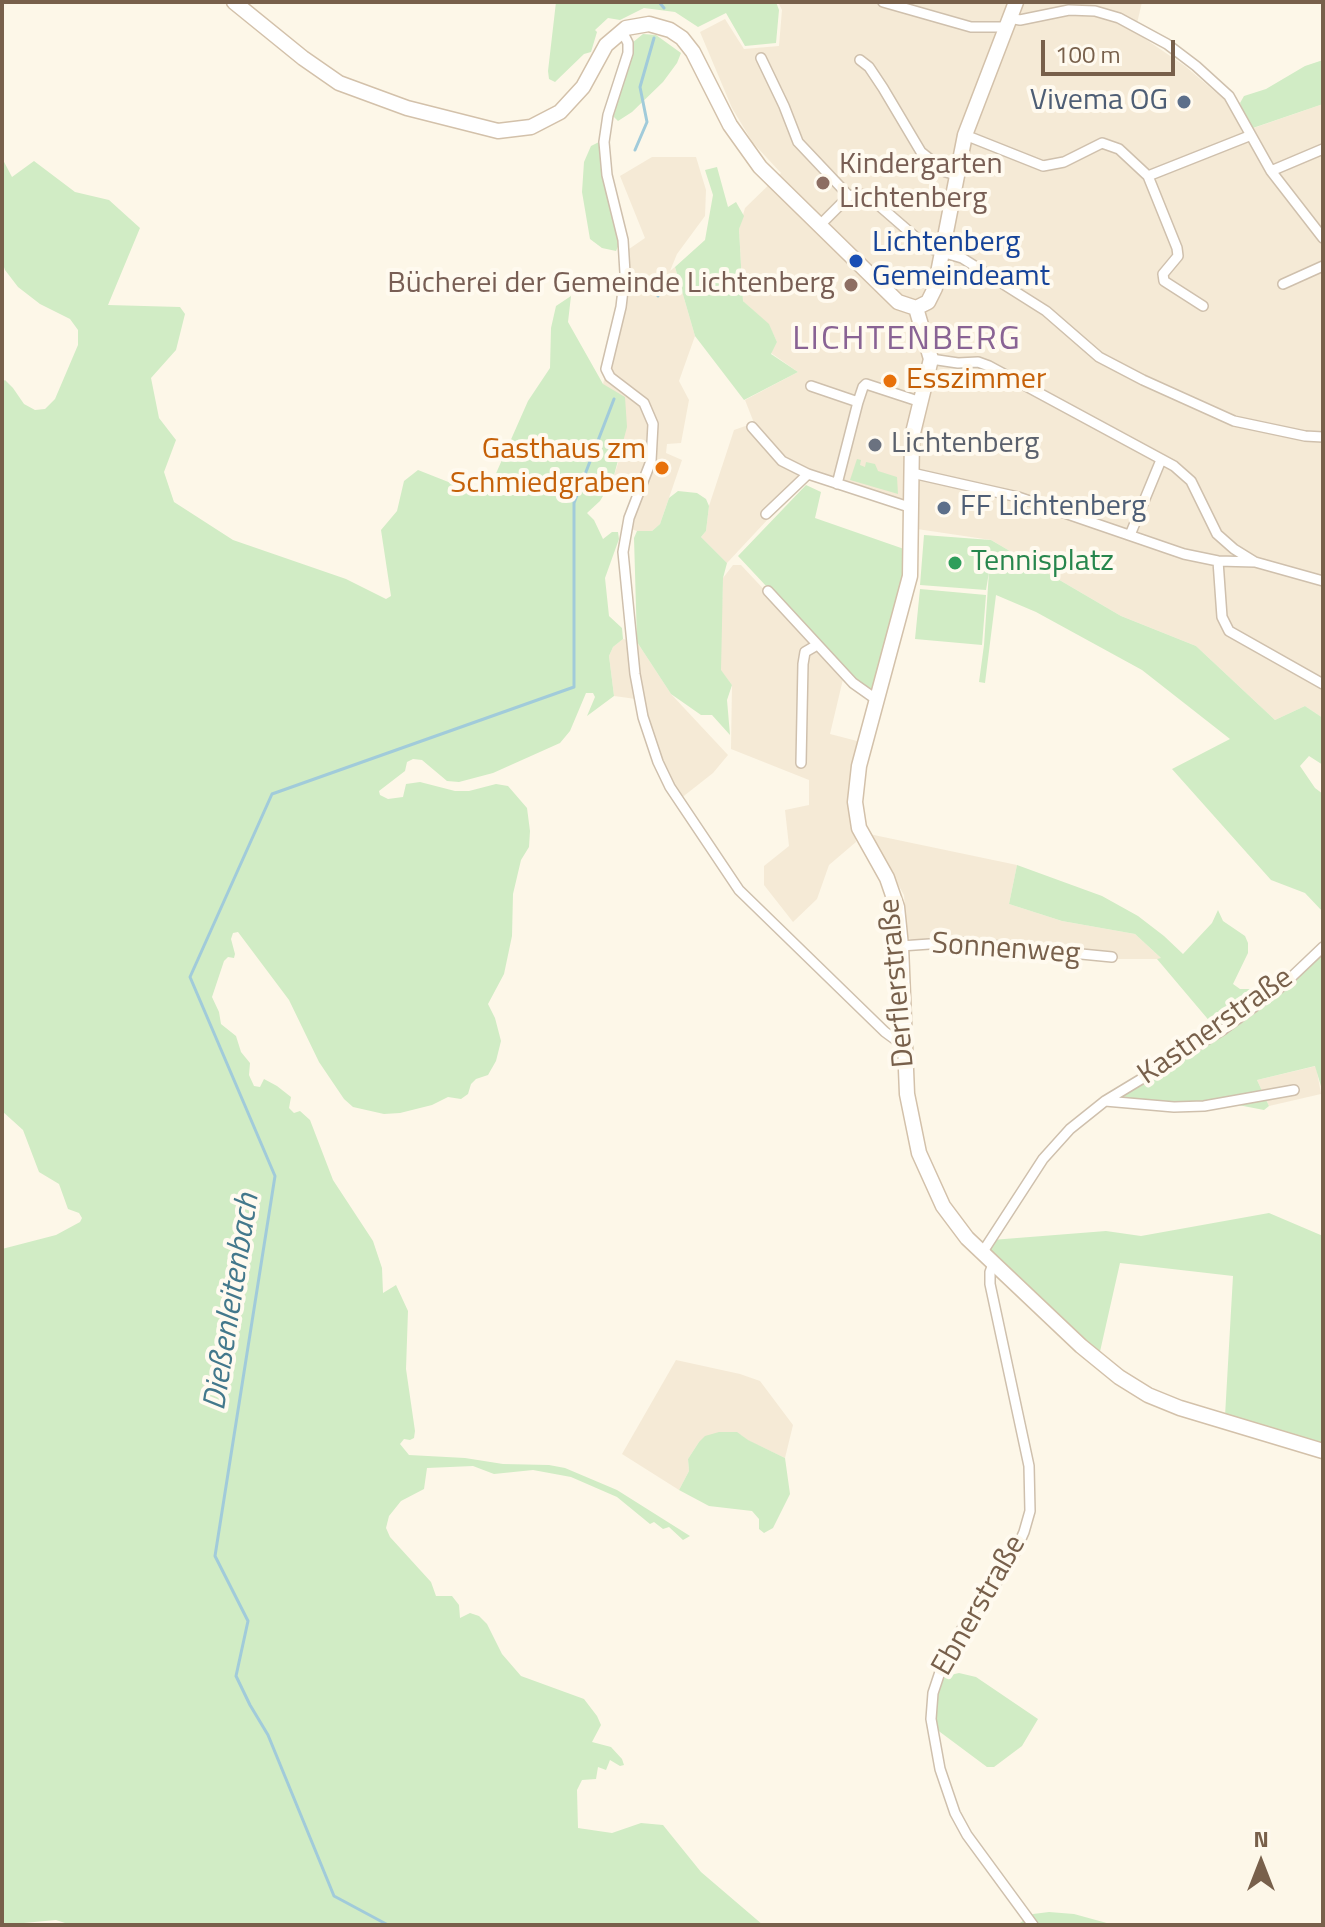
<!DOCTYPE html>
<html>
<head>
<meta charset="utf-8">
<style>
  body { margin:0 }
  #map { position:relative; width:1325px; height:1927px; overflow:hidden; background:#fdf7e8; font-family:"Titillium Web",sans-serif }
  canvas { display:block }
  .frame { position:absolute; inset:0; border:4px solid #78604b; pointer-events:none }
  .north { position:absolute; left:1221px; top:1823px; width:80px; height:80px; -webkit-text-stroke:6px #fffaef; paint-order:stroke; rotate:0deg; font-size:22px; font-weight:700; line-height:32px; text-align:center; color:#78604b }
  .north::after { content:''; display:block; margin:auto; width:28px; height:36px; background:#78604b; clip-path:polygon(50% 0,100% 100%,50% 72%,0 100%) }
  .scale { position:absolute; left:1041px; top:40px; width:134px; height:36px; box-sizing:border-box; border:4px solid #78604b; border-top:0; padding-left:10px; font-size:24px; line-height:28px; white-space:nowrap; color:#78604b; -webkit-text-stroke:6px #fffaef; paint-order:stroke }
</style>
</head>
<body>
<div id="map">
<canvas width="1325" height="1927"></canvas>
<div class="frame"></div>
<div class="north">N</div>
<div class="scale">100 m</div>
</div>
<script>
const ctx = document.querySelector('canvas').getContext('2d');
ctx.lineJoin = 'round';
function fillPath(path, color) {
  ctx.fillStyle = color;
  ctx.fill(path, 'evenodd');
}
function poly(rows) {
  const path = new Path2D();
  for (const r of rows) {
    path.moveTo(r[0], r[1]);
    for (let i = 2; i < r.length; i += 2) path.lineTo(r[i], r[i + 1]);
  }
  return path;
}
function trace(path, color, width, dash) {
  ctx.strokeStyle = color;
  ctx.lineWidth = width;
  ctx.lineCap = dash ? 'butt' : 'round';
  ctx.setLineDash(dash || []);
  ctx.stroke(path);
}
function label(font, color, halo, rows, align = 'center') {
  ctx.font = font + ' "Titillium Web",sans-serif';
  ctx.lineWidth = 8;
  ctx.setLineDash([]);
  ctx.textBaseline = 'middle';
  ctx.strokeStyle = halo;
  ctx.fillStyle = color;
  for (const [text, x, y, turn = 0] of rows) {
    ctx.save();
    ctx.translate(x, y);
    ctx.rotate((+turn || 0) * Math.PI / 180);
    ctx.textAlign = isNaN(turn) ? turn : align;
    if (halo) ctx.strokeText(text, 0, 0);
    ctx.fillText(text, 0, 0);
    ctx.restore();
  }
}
fillPath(poly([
  [778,2,1142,2,1135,32,1185,66,1234,108,1242,132,1323,104,1323,718,1305,706,1275,720,1196,646,1121,616,991,540,917,529,917,507,812,472,727,563,701,537,706,531,709,506,734,430,754,423,745,400,798,372,771,353,777,342,769,325,743,301,739,229,745,208,781,173,753,143,732,108,700,32,725,19,744,49,779,46,782,10],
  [652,157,696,157,706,190,705,216,677,254,670,271,675,267,695,336,679,381,689,400,681,443,667,444,666,453,682,460,660,524,652,531,637,531,631,529,644,493,613,479,619,460,603,384,628,284,629,249,645,238,620,176],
  [733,565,741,565,844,675,830,734,861,742,849,797,856,842,829,865,817,899,793,922,764,885,764,866,789,846,785,810,809,805,809,780,731,749,732,685,721,671,721,634,723,578],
  [623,639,637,642,671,694,728,755,713,773,680,799,654,740,643,700,614,696,609,656,613,647],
  [869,834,1017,865,1009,904,1062,921,1135,934,1162,959,1091,959,913,941,907,937,904,895],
  [1316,1066,1321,1094,1269,1106,1257,1080],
  [676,1360,740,1374,760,1381,793,1425,785,1458,747,1440,741,1435,699,1442,688,1459,689,1471,679,1490,622,1454]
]), '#f5ead6');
fillPath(poly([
  [556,2,776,2,779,10,776,43,745,46,726,13,698,27,675,12,644,8,620,20,608,18,595,30,597,32,591,52,584,54,555,82,549,79,548,71],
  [643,34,656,35,681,53,677,63,663,82,632,112,618,121,613,116,619,99,613,85,616,75,632,43],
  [1323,60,1323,104,1250,129,1240,103,1244,96,1266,89,1305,66],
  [599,142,620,242,616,251,602,248,590,239,582,192,584,162,591,146],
  [2,158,12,177,34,161,75,192,109,200,140,228,108,305,180,307,185,314,176,350,151,378,159,418,176,440,164,472,174,502,233,540,346,579,386,599,391,596,381,530,397,511,404,481,418,470,456,485,490,487,528,401,550,368,551,328,556,306,571,296,568,322,603,384,625,397,627,427,613,479,600,501,587,513,594,520,603,539,612,532,618,532,619,539,605,578,609,616,622,628,623,639,613,647,609,656,614,696,587,716,595,697,593,693,586,693,570,731,560,743,493,773,459,782,447,781,422,760,413,759,407,762,405,771,379,791,380,795,388,799,403,797,406,784,420,782,455,791,469,791,496,784,508,786,527,808,530,831,529,847,521,860,513,894,512,936,504,974,488,1004,495,1018,501,1041,496,1061,488,1075,476,1079,471,1084,468,1094,461,1099,448,1097,432,1105,400,1113,384,1114,353,1107,344,1099,319,1062,289,1000,238,932,233,933,231,939,235,954,234,958,228,957,224,961,212,997,219,1012,221,1024,236,1036,241,1052,250,1063,249,1075,254,1086,260,1087,264,1079,277,1086,291,1097,289,1108,294,1113,300,1111,310,1120,333,1180,373,1241,382,1268,383,1293,396,1285,408,1311,406,1369,415,1431,414,1438,410,1440,404,1439,400,1444,409,1455,465,1458,503,1464,549,1465,565,1468,617,1490,690,1536,683,1540,669,1527,663,1529,654,1522,650,1524,617,1497,571,1477,533,1470,494,1474,473,1466,427,1468,424,1489,401,1501,389,1516,386,1528,390,1537,431,1582,436,1596,452,1596,459,1605,460,1618,470,1613,479,1616,487,1624,502,1654,521,1676,584,1699,597,1716,601,1725,592,1742,611,1747,622,1759,624,1765,620,1766,610,1760,606,1770,598,1767,596,1779,582,1780,577,1790,578,1828,612,1833,641,1823,663,1825,701,1872,763,1925,71,1925,56,1920,2,1925,2,1249,56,1235,80,1222,82,1218,79,1213,68,1209,59,1184,39,1172,23,1130,2,1111,2,382,5,380,13,388,24,404,35,410,45,409,55,399,78,345,78,330,70,319,40,304,18,287,5,270,2,261],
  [717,167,728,207,736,202,744,216,739,229,743,301,769,324,777,342,771,354,798,372,744,400,695,336,675,267,705,240,713,195,705,170],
  [857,459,861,460,860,465,865,467,866,462,875,464,878,471,897,477,898,494,850,480],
  [806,485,821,492,815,518,904,549,903,586,872,689,854,680,738,556],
  [678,491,697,493,706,499,709,506,706,531,701,537,727,563,723,578,721,670,732,685,727,700,730,735,712,715,701,715,671,694,637,642,634,538,637,531,652,531,660,524,669,498],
  [924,535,991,540,1121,616,1196,646,1275,720,1305,706,1323,718,1323,765,1309,756,1300,766,1315,788,1323,794,1323,912,1305,893,1271,880,1172,769,1230,739,1142,670,1036,612,996,595,985,683,979,682,984,645,989,572,986,590,920,585],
  [920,589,986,595,982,645,915,639],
  [1017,865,1102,896,1138,916,1164,936,1183,954,1212,923,1218,910,1223,921,1245,936,1248,943,1248,953,1233,984,1240,989,1273,989,1217,1030,1157,959,1161,958,1135,934,1062,921,1009,904],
  [1323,952,1323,1093,1315,1066,1257,1080,1269,1106,1264,1110,1233,1104,1118,1108,1108,1103,1241,1023,1279,993],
  [1269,1213,1323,1236,1323,1446,1225,1416,1233,1276,1120,1263,1099,1356,979,1241,1106,1231,1141,1236],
  [719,1432,737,1432,748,1440,785,1458,790,1494,773,1528,764,1533,759,1529,759,1519,752,1511,709,1506,679,1490,689,1471,688,1459,699,1442,705,1436],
  [959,1673,976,1677,1038,1719,1022,1746,994,1767,987,1767,936,1729,937,1693,942,1677],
  [1049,1912,1074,1914,1114,1925,1017,1925,1033,1914]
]), '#d1ecc5');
trace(poly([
  [659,2,664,8],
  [635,150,647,122,640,87,654,38],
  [658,296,661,280],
  [388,1925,334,1896,268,1735,250,1705,236,1676,248,1621,215,1556,275,1176,190,977,272,794,574,687,574,503,614,399]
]), '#a1cbda', 3);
const street = poly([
  [883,2,971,27,1005,27],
  [1009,18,1020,20,1069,10,1095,11,1119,18,1167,44,1196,66,1229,96,1271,171,1323,238],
  [622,31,628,43,628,53,608,115,604,142,607,175,623,240,625,273,621,307,606,369,610,377,644,403,653,424,651,461,629,518,623,552,635,674,643,717,658,762,670,787,739,890,885,1032,896,1040,904,1041],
  [761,58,784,106,798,142,849,196],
  [860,60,869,67,883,88,921,152,946,172,956,175],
  [965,135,1043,166,1064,162,1102,143,1119,149,1148,176,1177,248,1178,256,1163,274,1164,281,1203,306],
  [1271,171,1323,149],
  [1148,176,1249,136],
  [820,225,849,196,856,194,867,195,928,248,962,258,1046,311,1099,357,1143,380,1234,421,1305,436,1323,437],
  [1283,284,1323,266],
  [931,359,958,363,978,362,989,366,1174,466,1191,481,1217,534,1234,549,1255,562],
  [811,386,858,402,837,484],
  [858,402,863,387,866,384,921,402],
  [752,427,782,461,808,474,912,508],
  [912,473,1018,497,1184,554,1218,561,1255,562,1323,581],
  [766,514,808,474],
  [1130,535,1161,460],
  [1218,561,1222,617,1229,631,1323,684],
  [768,591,853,683,877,700],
  [801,763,803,664,805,652,817,645],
  [901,946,958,942,1112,957],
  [1105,1101,1174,1107,1204,1106,1294,1090],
  [982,1253,1043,1159,1070,1129,1105,1101,1224,1029,1281,987,1323,947],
  [993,1264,990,1272,990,1284,1029,1466,1030,1511,1024,1532,1013,1557,995,1585,970,1615,944,1660,933,1693,931,1719,940,1769,955,1813,967,1835,1033,1925]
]);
const secondary = poly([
  [234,2,303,58,339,83,407,108,498,131,531,127,560,112,583,87,606,45,626,28,649,24,670,30,682,38,693,52,730,125,760,167,898,302,916,308],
  [916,308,931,359,912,437,910,576,859,766,855,802,859,828,887,878,897,907,901,946,907,1094,919,1153,943,1206,967,1238,1081,1346,1119,1377,1148,1395,1180,1408,1323,1451],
  [916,308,928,302,935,288,965,135,1016,2]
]);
trace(street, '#cfc0ad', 12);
trace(secondary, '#d3c1aa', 17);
trace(street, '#fff', 9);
trace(secondary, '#fff', 14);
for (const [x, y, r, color] of [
  [1184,102,8,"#5c6f8a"],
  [823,183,8,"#8d6e63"],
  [856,261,8,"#1a4fb4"],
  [851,285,8,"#8d6e63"],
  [890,381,8,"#e8710a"],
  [875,445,8,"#6b7280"],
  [662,468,8,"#e8710a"],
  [944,508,8,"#5c6f8a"],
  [955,563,8,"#2e9e5b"]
]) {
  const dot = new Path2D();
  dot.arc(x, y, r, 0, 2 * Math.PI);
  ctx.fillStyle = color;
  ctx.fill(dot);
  trace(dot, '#fffaef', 3);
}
label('30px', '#4e5e75', '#fffaef', [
  ["Vivema OG",1168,102],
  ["FF Lichtenberg",960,508,"left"]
], 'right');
label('30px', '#785e54', '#fffaef', [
  ["Kindergarten",839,166],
  ["Lichtenberg",839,200],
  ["Bücherei der Gemeinde Lichtenberg",835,285,"right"]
], 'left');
label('30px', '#164399', '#fffaef', [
  ["Lichtenberg",872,244],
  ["Gemeindeamt",872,278]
], 'left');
label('30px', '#c56008', '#fffaef', [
  ["Esszimmer",906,381],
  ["Gasthaus zm",646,451,"right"],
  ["Schmiedgraben",646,485,"right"]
], 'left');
label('30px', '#5b616d', '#fffaef', [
  ["Lichtenberg",891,445]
], 'left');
label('30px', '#27864d', '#fffaef', [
  ["Tennisplatz",971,563]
], 'left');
label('30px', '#78604b', '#fffaef', [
  ["Sonnenweg",1006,950,4],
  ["Derflerstraße",898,983,-95],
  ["Kastnerstraße",1216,1027,-35],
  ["Ebnerstraße",980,1606,-60]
]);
label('italic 32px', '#43788c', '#fffaef', [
  ["Dießenleitenbach",233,1302,-81]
]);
ctx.letterSpacing = '2px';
label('34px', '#896394', '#fffaef', [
  ["LICHTENBERG",907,341]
]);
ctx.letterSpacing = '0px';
</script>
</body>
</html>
